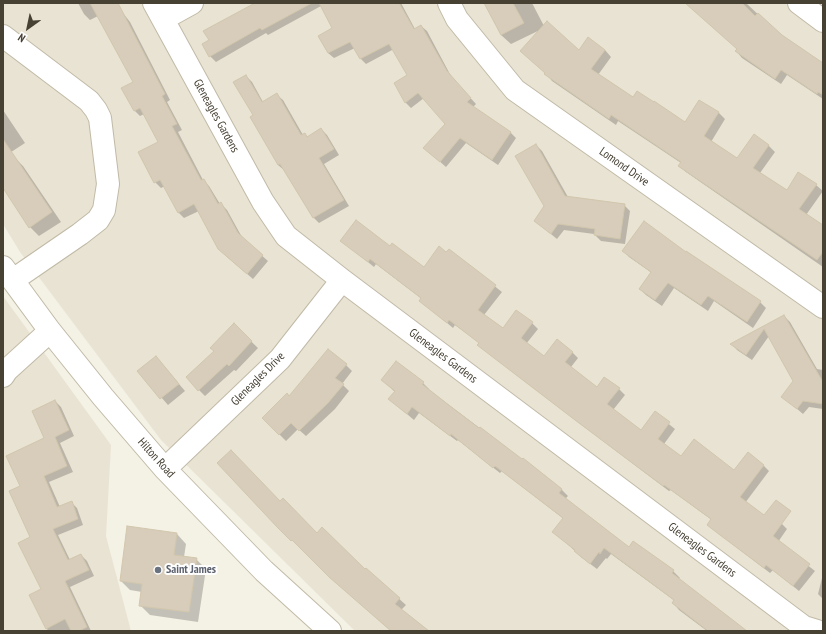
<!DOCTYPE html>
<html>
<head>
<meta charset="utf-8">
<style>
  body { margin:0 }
  #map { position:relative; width:826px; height:634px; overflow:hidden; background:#f4f1e5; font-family:"PT Sans Narrow",sans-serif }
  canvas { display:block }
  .frame { position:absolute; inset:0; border:4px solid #474134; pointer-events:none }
  .north { position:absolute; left:8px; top:8px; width:40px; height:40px; -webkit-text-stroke:3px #fff; paint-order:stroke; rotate:213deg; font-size:11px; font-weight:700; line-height:16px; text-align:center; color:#474134 }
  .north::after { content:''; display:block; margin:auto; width:14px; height:18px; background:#474134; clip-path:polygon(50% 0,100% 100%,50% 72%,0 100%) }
</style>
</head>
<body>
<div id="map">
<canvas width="826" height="634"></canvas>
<div class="frame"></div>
<div class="north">N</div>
</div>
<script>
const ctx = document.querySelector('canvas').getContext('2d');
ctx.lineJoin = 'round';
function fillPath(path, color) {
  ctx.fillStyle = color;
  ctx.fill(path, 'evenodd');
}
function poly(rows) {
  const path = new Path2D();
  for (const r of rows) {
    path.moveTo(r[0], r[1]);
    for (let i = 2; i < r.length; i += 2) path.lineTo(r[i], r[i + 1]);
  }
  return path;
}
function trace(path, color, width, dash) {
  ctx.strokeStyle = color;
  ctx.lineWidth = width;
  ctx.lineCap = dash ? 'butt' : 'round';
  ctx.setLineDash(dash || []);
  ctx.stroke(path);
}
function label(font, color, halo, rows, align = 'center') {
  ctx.font = font + ' "PT Sans Narrow",sans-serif';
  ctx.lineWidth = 4;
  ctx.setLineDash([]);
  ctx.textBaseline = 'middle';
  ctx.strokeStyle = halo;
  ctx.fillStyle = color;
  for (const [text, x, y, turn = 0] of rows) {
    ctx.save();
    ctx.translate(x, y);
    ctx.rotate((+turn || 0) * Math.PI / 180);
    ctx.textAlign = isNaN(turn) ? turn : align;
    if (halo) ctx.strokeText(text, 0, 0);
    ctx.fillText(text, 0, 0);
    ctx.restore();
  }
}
fillPath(poly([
  [3,3,823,3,823,631,355,631,161,440,20,252,3,224],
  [3,296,111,445,106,536,131,631,3,631]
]), '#e9e3d3');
fillPath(poly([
  [78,3,115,3,130,22,170,100,167,102,182,130,178,132,203,180,209,186,220,204,221,204,227,210,243,239,268,261,253,279,225,255,199,211,184,218,178,212,165,186,161,188,155,182,159,142,144,114,140,116,134,110,134,82,98,16,90,20,84,14],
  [257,3,401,3,415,29,421,26,427,31,452,78,476,104,473,107,511,133,516,138,498,165,466,143,446,167,430,153,446,124,424,98,411,108,406,103,395,83,408,76,394,49,366,64,361,59,355,48,334,58,328,53,319,37,333,29,321,6,268,35,266,33,216,62,210,56],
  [485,3,532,3,544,26,579,51,605,50,611,57,598,75,633,99,685,123,718,112,725,119,711,142,738,159,768,145,775,152,760,173,787,191,816,185,823,191,806,215,823,226,823,267,686,172,679,166,681,163,618,121,616,125,552,81,546,74,542,29,511,44,501,35],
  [693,3,746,3,781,36,823,64,823,99,787,75,781,84,742,58,736,51,738,49],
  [246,76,252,82,263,102,277,95,283,100,303,135,305,134,308,137,321,129,327,135,339,155,324,164,349,206,319,223,313,217,284,170,278,165,255,116],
  [3,110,25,143,5,156,3,154],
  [536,145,542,151,568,197,624,205,630,211,625,244,601,241,594,234,564,230,557,239,535,221,545,206],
  [14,157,23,166,61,222,39,236,30,227,3,187,3,164],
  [342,241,391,247,424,268,447,253,449,250,502,292,484,315,503,329,532,323,538,329,526,344,544,357,572,352,578,358,571,367,597,389,619,389,625,395,613,410,641,432,655,413,675,429,664,444,681,457,734,472,764,466,769,471,745,503,760,514,782,524,787,529,778,542,815,571,799,591,773,570,770,573,714,530,708,525,712,520,671,490,669,491,582,425,484,350,480,343,455,325,453,328,440,317,421,301,422,299,376,264,374,267],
  [624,251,687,252,760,302,766,308,753,328,714,301,708,311,674,288,662,306,646,295,640,289,652,273,629,257],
  [784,316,790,322,817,369,823,370,823,409,809,407,803,414,783,397,794,381,769,336,752,360,737,350,732,344],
  [234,325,258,348,236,371,234,370,205,396,199,390,215,351],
  [162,364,185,391,168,405,139,372],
  [346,365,352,371,342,384,349,391,335,409,306,436,298,429,286,441,263,418,289,397],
  [382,380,423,383,429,389,429,390,562,490,568,496,565,499,629,548,634,542,673,571,680,578,678,579,745,631,707,631,679,610,673,603,675,601,611,554,607,559,606,558,597,569,581,557,575,551,554,532,564,519,502,471,500,473,458,440,457,441,419,413,414,420,389,399,395,392],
  [55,401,61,407,74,436,60,443,73,472,49,482,60,507,71,502,77,508,83,525,58,535,70,560,81,555,87,561,94,576,70,587,91,631,48,631,31,595,42,590,21,486,46,438],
  [280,502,317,534,365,570,366,569,406,605,401,610,427,631,391,631,299,545,298,546,279,527],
  [177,534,186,544,184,557,196,559,206,569,198,622,150,615,140,605,142,592,130,590,121,581],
  [823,574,823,599,818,594]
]), '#0003');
const building = poly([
  [90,3,118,3,165,94,162,96,177,124,172,126,201,180,204,179,218,204,221,202,238,233,263,255,247,274,218,249,194,204,178,213,160,180,154,183,138,152,158,142,140,108,134,111,121,88,133,82,90,3],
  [255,3,312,3,262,30,260,28,209,57,202,44,209,40,203,31,255,3],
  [319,3,399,3,414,29,421,25,447,71,471,98,467,102,511,132,492,160,460,138,440,162,423,148,445,124,418,93,405,103,394,83,407,75,389,44,360,59,350,42,328,53,318,36,332,28,319,3],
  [484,3,513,3,524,23,501,35,484,3],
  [685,3,742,3,755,16,758,13,782,35,823,63,823,95,818,92,817,94,781,70,775,79,735,51,737,49,685,3],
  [547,21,579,50,588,37,605,50,591,69,633,97,637,91,654,102,654,101,685,122,699,100,719,112,704,136,737,158,754,134,769,145,753,168,787,190,798,172,817,184,799,209,823,225,823,252,817,260,678,166,681,162,611,115,609,119,544,74,545,73,520,51,547,21],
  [246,75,262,102,277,93,301,135,305,133,307,137,321,128,334,149,319,158,344,200,313,218,280,164,278,165,250,117,253,115,233,82,246,75],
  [3,139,52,212,29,228,3,188,3,139],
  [536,144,565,196,625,204,620,239,594,235,595,229,558,224,551,234,534,221,544,206,515,156,536,144],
  [356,220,390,246,392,243,424,267,439,246,446,252,449,249,496,285,478,310,503,328,516,310,533,322,521,338,544,356,557,339,573,352,565,362,597,387,604,377,620,388,607,404,641,430,655,411,670,422,658,439,681,456,694,439,734,470,748,452,764,465,740,497,764,515,776,500,791,511,773,536,810,564,793,586,766,565,764,568,720,535,707,525,711,519,664,485,663,486,575,420,477,345,479,343,449,320,447,323,419,301,421,298,370,259,368,262,340,241,356,220],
  [644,221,686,252,686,251,761,301,747,322,708,296,701,305,668,283,655,300,639,289,651,272,622,251,644,221],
  [784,315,823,382,823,404,803,401,797,409,781,397,793,381,764,329,746,355,730,344,784,315],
  [234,323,252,341,229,366,227,364,198,391,186,377,214,351,210,348,234,323],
  [328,349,347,364,335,378,344,384,328,403,299,431,291,423,279,435,262,418,287,393,289,396,328,349],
  [156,356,179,384,160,399,137,371,156,356],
  [396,361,424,382,422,384,450,406,479,428,480,427,522,459,523,458,562,489,559,493,629,547,633,541,674,570,672,573,747,631,708,631,672,603,674,600,604,548,600,554,599,552,590,564,574,551,575,550,552,532,563,518,495,466,493,468,451,434,450,436,412,407,407,414,388,399,395,391,381,380,396,361],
  [55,400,69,430,55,437,67,466,44,476,57,507,72,501,78,519,53,529,68,560,81,554,89,570,65,581,87,627,79,631,71,631,65,619,46,629,29,595,41,589,18,543,30,537,9,491,20,486,6,456,44,438,32,411,55,400],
  [231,450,280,501,283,498,317,533,322,527,365,569,366,568,400,598,395,604,429,631,391,631,329,577,292,540,291,541,278,528,217,463,231,450],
  [127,526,177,533,174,555,197,558,189,612,139,606,142,584,120,581,127,526]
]);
fillPath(building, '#d7cdba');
trace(building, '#d2c6ac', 1);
const minor = poly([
  [154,3,263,202,286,236,342,280,804,627,817,631],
  [449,3,457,19,515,90,823,307],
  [799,3,823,21],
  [163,19,192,3],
  [3,36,89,101,96,110,100,118,108,184,104,210,98,220,80,234,13,280],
  [3,267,50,331,103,397,165,469,264,571,330,631],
  [3,376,7,370,50,331],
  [165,469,280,359,342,280]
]);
trace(minor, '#c1baa7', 24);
trace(minor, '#fff', 22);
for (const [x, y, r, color] of [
  [158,570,4,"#6b7280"]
]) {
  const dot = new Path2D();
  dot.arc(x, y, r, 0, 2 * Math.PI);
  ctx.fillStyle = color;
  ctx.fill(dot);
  trace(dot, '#fff', 1.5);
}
label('12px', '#474134', '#fff', [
  ["Gleneagles Gardens",216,116,61],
  ["Lomond Drive",624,167,35],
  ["Gleneagles Gardens",443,356,37],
  ["Gleneagles Drive",258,379,-45],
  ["Hilton Road",156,458,48],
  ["Gleneagles Gardens",702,550,37]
]);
label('bold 12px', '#5b616d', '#fff', [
  ["Saint James",166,570]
], 'left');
</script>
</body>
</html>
